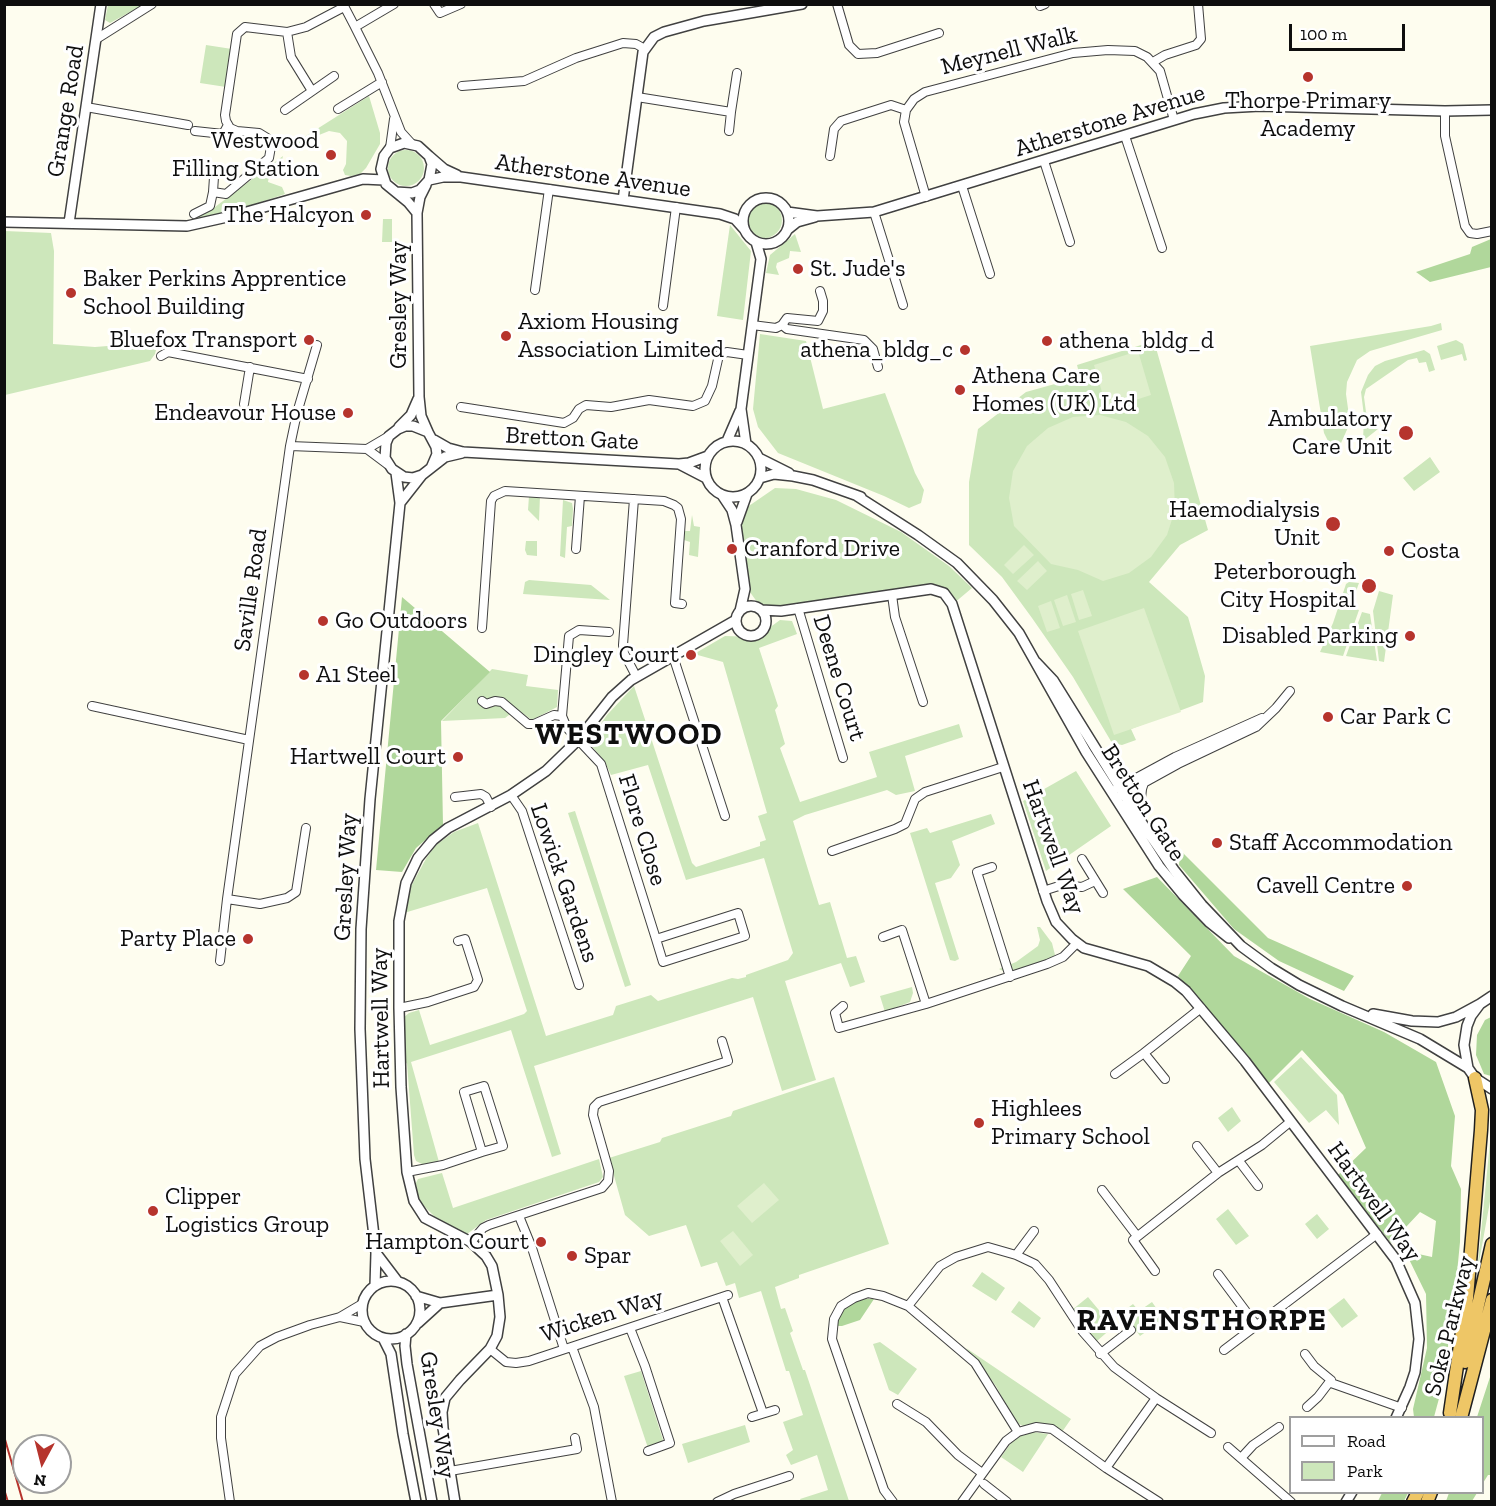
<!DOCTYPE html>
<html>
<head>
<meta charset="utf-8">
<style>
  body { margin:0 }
  #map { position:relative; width:1496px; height:1506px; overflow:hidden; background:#fefdef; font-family:"Zilla Slab",serif }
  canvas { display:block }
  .frame { position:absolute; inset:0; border:6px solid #0e0e0e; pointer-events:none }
  .legend { position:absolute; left:1289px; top:1416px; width:195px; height:78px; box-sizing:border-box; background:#fff; border:2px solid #9f9f9f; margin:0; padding:8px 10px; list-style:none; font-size:18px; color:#0e0e0e }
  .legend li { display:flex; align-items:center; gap:12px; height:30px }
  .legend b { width:30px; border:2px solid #9f9f9f }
  .north { position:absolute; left:12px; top:1434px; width:60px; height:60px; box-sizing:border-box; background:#fff; border:2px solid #9f9f9f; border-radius:50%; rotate:187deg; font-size:16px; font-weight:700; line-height:24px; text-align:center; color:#0e0e0e }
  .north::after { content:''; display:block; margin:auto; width:21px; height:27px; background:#b6342d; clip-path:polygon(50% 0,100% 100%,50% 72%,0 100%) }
  .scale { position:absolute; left:1289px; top:24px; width:116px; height:27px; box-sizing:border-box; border:3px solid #0e0e0e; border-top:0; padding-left:8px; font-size:18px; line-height:21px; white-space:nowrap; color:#0e0e0e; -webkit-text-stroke:4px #fff; paint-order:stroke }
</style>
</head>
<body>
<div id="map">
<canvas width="1496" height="1506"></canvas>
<div class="frame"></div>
<ul class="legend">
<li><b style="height:8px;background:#fff"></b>Road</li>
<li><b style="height:16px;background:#cde7bb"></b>Park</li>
</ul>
<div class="north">N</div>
<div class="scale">100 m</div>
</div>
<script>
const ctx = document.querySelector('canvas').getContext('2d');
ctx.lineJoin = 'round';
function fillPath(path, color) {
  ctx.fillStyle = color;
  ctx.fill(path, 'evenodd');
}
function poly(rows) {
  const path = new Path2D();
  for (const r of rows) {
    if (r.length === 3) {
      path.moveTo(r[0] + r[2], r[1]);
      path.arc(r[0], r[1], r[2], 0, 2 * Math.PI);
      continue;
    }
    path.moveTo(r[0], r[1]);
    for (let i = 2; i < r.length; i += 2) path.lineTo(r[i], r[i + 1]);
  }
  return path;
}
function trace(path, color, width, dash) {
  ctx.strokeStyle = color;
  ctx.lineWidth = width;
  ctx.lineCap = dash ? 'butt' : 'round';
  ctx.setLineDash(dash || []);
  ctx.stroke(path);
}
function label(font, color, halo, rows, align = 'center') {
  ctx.font = font + ' "Zilla Slab",serif';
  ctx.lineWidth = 6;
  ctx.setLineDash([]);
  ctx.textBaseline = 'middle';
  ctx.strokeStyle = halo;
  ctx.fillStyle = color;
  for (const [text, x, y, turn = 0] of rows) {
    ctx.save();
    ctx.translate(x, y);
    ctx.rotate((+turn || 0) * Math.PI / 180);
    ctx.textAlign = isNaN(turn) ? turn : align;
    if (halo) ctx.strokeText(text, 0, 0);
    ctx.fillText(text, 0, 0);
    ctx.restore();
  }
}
fillPath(poly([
  [108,5,108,4,143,5,110,23,105,20],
  [206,45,232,49,226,87,200,83],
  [369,96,380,133,380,144,366,168,360,174,351,176,345,175,343,170,346,164,347,141,340,133,329,131,299,143,298,141],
  [406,168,18],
  [283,156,279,171,270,170,268,182,282,187,285,194,238,210,189,221,211,210],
  [764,220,18],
  [383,219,392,219,392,242,382,242],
  [730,225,751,251,743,320,717,316],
  [5,231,51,233,54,251,53,344,95,347,158,342,155,354,150,361,5,395],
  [795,234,801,252,790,251,789,258,777,263,776,267,779,275,766,273,770,255],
  [1441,323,1442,330,1370,351,1357,360,1347,382,1346,394,1350,423,1341,443,1334,453,1324,433,1310,346,1431,326],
  [760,334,806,341,823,409,885,393,915,473,924,490,921,503,909,508,884,496,778,453,758,427,753,409],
  [1456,340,1463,344,1467,360,1464,361,1462,354,1441,360,1437,346],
  [1154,341,1208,530,1180,545,1149,582,1188,617,1205,676,1203,702,1131,729,1136,740,1122,745,1112,743,1073,677,1032,618,1002,577,969,545,969,482,978,429,1026,392,1080,377,1077,365],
  [1424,350,1430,354,1435,370,1429,372,1426,362,1419,363,1417,358,1408,360,1366,389,1364,397,1366,412,1378,429,1363,441,1364,416,1361,392,1368,375,1375,366,1385,361],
  [577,439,587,441,586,449,570,449,572,440],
  [1430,457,1440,472,1414,491,1403,478],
  [775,488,796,489,836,500,901,532,949,566,972,588,953,604,946,591,781,608,760,606,747,588,740,531,743,510],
  [529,496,540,496,539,521,528,510],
  [563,500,572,503,573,509,572,526,567,527,565,558,560,556],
  [692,515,694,526,700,527,698,557,689,555,690,542,684,540,684,531,690,531],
  [526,541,537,541,537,556,527,555,525,550],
  [529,580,591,585,610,600,523,594,525,582],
  [1349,582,1359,583,1350,608,1359,610,1343,656,1320,652,1333,623,1346,584],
  [1379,591,1393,595,1384,662,1379,661,1373,611],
  [1362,612,1370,614,1377,661,1346,656],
  [780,620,792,621,797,634,759,648,778,706,775,710,785,744,780,748,800,802,877,777,869,752,959,724,963,737,905,756,915,791,896,795,887,790,805,815,793,821,819,905,830,902,847,958,856,956,865,982,850,987,841,963,785,981,816,1080,782,1091,753,997,534,1066,561,1154,552,1157,511,1030,411,1062,439,1162,429,1165,422,1164,416,1161,414,1155,407,1063,405,1064,404,1017,409,1013,419,1010,430,1045,498,1023,524,1014,527,1011,487,888,404,913,409,890,427,857,436,845,454,832,478,823,546,1036,613,1015,616,1006,651,995,658,1001,732,978,738,979,746,977,746,975,788,960,793,953,764,858,686,880,648,765,611,775,605,762,591,745,591,738,607,715,634,686,692,863,696,867,760,846,760,842,766,840,758,816,767,813,723,662,694,654,725,636,757,637],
  [492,669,528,675,526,686,558,690,557,707,532,720,517,709,505,718,442,721],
  [1076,771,1111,826,1046,871,1023,801],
  [575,811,631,985,625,987,568,813],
  [991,814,995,824,952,841,960,865,951,878,935,883,959,959,955,961,950,960,910,833,927,828,930,833],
  [1037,927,1040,927,1052,943,1055,955,1047,961,1027,969,1007,973,999,969,1016,962,1038,946,1040,940],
  [912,987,913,993,910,1002,885,1012,880,996],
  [1301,1057,1337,1095,1339,1125,1326,1110,1309,1123,1274,1082],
  [834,1077,889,1244,799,1275,799,1278,775,1287,781,1309,785,1308,793,1331,790,1333,803,1370,805,1370,849,1501,801,1501,800,1499,828,1490,817,1455,791,1465,786,1455,793,1450,783,1422,803,1415,789,1371,786,1371,761,1291,739,1298,735,1283,726,1286,717,1262,701,1267,686,1225,649,1236,625,1215,609,1158,660,1142,662,1138,731,1116,733,1111],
  [1232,1107,1241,1121,1228,1132,1218,1118],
  [1491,1132,1491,1196,1477,1273],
  [599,1159,603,1177,599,1182,486,1220,467,1234,458,1231,435,1217,421,1203,417,1193,416,1183,418,1179,442,1173,453,1208],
  [1228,1209,1249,1236,1236,1245,1216,1219],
  [1317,1214,1329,1229,1317,1239,1305,1224],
  [982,1272,1005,1288,996,1301,972,1286],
  [1088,1297,1113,1327,1097,1341,1090,1337,1072,1310],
  [1344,1298,1358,1316,1342,1328,1328,1310],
  [1019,1301,1041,1318,1034,1328,1011,1312],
  [1152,1302,1164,1319,1140,1336,1132,1325,1134,1323,1125,1310,1133,1304,1139,1311],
  [880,1342,917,1369,898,1395,889,1390,873,1344],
  [966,1348,1071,1419,1062,1432,1047,1424,1023,1426,1015,1422,996,1386],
  [641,1371,663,1440,662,1444,648,1448,624,1376],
  [745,1425,750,1442,688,1463,682,1444],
  [1032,1432,1048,1434,1023,1472,1001,1457,1011,1443,1021,1435]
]), '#cde7bb');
fillPath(poly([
  [1491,239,1491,267,1430,282,1416,272,1470,254,1472,247],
  [402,597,490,672,441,721,443,825,416,848,402,872,376,870],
  [1180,850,1268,938,1354,976,1344,991,1279,961,1234,929,1179,865],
  [1157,877,1234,956,1310,999,1384,1032,1436,1062,1455,1116,1451,1166,1461,1189,1460,1242,1453,1314,1441,1391,1434,1417,1414,1417,1413,1409,1427,1348,1426,1294,1405,1251,1432,1257,1436,1221,1420,1212,1391,1243,1338,1175,1366,1148,1343,1095,1302,1050,1268,1084,1250,1058,1178,976,1191,956,1123,889],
  [1491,1017,1491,1076,1484,1074,1476,1055,1477,1035,1485,1020],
  [866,1299,874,1299,860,1320,842,1326,835,1326,841,1310,858,1300],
  [1491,1374,1491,1475,1488,1475,1483,1483,1482,1418,1477,1417],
  [1382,1493,1382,1492,1408,1493,1404,1501,1378,1501],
  [1449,1493,1449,1492,1477,1493,1472,1501,1446,1501]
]), '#b0d79b');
fillPath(poly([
  [1138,351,1151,395,1107,409,1094,365],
  [1100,415,1126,422,1148,436,1165,457,1174,483,1175,510,1167,535,1151,557,1129,573,1103,581,1078,570,1051,564,1014,526,1009,498,1013,471,1027,446,1048,428,1073,417],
  [1024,545,1034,555,1013,574,1004,565],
  [1038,561,1047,571,1027,590,1017,581],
  [1083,590,1092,616,1079,620,1071,594],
  [1067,595,1076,622,1063,626,1054,600],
  [1051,601,1060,628,1047,632,1038,606],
  [1144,608,1181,712,1114,735,1078,631],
  [764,1183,779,1200,752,1223,737,1206],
  [733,1231,753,1255,740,1266,720,1241]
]), '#dfefcc');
const minor = poly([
  [343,4,355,27],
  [394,4,355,27,378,73,401,132,411,143],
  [434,4,440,13,461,4],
  [837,4,849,45,858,54,877,53,939,33],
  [1040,6,1045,4],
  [287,32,291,57,312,91],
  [98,38,152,4],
  [1153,62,1165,55,1196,45,1201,39,1198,4],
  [462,86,524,81,576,58,623,43,636,44,645,49],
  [637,97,731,112,737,73],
  [86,107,188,125],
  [338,109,382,82],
  [285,110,334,76],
  [1445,111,1445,136,1465,226,1470,233,1477,234,1492,231],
  [195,131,223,134,228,125],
  [729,131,731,112],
  [1125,136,1162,248],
  [284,142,272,141,259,133,237,131,230,128,226,121,225,115,237,34,245,27,287,32,306,27,344,7],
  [390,148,394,119],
  [830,156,834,129,841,121,891,105,906,110],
  [1044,161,1070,242],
  [962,186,990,274],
  [213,192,214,177],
  [926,197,904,122,906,110,914,99,925,92,1073,53,1108,50,1135,51,1147,57,1160,71,1174,120],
  [874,212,903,305],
  [194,214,210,206,213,192,226,194,269,158,272,141],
  [535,290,549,189],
  [663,306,676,207],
  [752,325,776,328,782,325,787,318,818,321,823,311,823,301,820,291],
  [782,325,787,329,864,340,873,349,878,367],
  [161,356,168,352,308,379],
  [244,404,250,367],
  [461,407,564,423,573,418,579,409,586,405,611,407,649,400,693,406,705,401,712,386,719,355,727,352,748,355],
  [290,446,367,449,387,464],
  [367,449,389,436],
  [634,499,623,645,624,653,636,676],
  [576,549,580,496],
  [892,595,895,617,923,702],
  [798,608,843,758],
  [482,628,491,501,494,496,505,491,664,501,674,505,678,508,681,519,675,603,682,604],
  [609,632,579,630,569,636,562,716,567,728,601,764,656,939],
  [673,656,725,816],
  [482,701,486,704,495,701,502,702,528,724,534,724,554,715,562,716],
  [92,706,249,740],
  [1116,789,1175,757,1262,718],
  [511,795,522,811,579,985],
  [1120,796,1178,764,1256,727,1276,708,1290,691],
  [455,797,481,794,486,797,491,807],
  [1139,818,1142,789,1144,783],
  [832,851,895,829,905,824,915,799,925,792,1003,767],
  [1082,859,1103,893],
  [992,867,977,872,1010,977],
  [1043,891,1062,885,1082,887,1095,881],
  [227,899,260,904,287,898,296,892,306,828],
  [738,913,745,936,663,962,656,939,738,913],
  [883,937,902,930,926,1004],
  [220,961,227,899,290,446,297,413,317,345],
  [843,1006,835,1013,839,1028,926,1004,1047,964,1063,957,1077,943],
  [399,1008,428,1002,474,987,478,980,465,939,458,941],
  [1115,1074,1144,1053],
  [1165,1079,1144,1053,1201,1008],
  [1197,1146,1218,1173,1262,1145,1290,1122],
  [1239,1161,1258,1186],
  [407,1172,443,1165,482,1152,464,1092,484,1086,503,1146,482,1152],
  [1102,1190,1137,1236],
  [519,1216,532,1248,564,1349],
  [471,1242,483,1228,489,1225,602,1188,608,1181,609,1171,593,1115,594,1107,599,1102,728,1061,722,1041],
  [1016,1255,1034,1231],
  [1155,1271,1133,1240,1218,1173],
  [1218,1274,1256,1325],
  [722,1297,763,1413],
  [908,1306,940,1266,956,1257,988,1247,1016,1255,1035,1264,1049,1280,1083,1332,1114,1367,1156,1398,1211,1433],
  [340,1317,364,1322],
  [630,1328,645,1366,670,1443,648,1451],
  [572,1347,594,1407,612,1502],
  [490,1349,506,1362,516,1363,529,1361,728,1295],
  [1224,1350,1377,1234],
  [1100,1354,1131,1330],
  [1305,1354,1314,1366,1331,1380,1331,1383,1402,1408],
  [897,1404,926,1422,958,1455,982,1473],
  [1307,1407,1318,1397,1331,1380],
  [752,1417,775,1410],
  [1228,1447,1291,1502],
  [1242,1457,1253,1445,1279,1427],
  [1106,1468,1156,1398],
  [450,1471,577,1449,575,1438],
  [984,1484,1007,1502],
  [230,1502,221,1438,221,1417,235,1374,260,1346,277,1337,310,1325,340,1317,362,1304],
  [717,1502,734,1494,789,1476],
  [893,1502,884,1490,832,1339,834,1319,841,1306,854,1298,868,1293,883,1296,908,1306,975,1363,1018,1432],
  [962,1502,1006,1441,1018,1432,1036,1427,1052,1429,1106,1468,1159,1502]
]);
const tertiary = poly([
  [429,156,444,169,457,175],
  [429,180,443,177,461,177,720,214,735,219,744,229],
  [426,185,420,197,417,213,419,397,421,416,428,432],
  [396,192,412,193,420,190,429,180,432,164,429,156,418,146,404,143,390,148,384,156,381,169,386,184,408,202,417,213],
  [766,221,23],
  [623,200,643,52,654,37,664,32,704,21,802,4],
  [787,212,817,216,874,212,1194,114,1224,108,1260,106,1445,111,1492,110],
  [4,222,187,226,236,215,363,179,384,180],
  [69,223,101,4],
  [787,230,797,222,815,217],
  [399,427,411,415,418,399],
  [434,440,448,448,463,452,679,464,689,463,708,456],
  [733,469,28],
  [727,441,740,411],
  [746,444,741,409,761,259,756,242],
  [759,458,789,473],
  [679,464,706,478],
  [431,468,437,454,436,447,428,432,413,426,405,426,398,429,389,436,386,443,385,458,392,469,404,477,413,478,422,475,445,457,462,453],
  [760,478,774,474,793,476,813,480,861,497],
  [722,495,732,510,736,525,745,589,740,611],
  [857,496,918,535,957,563,993,600,1019,633,1086,752,1159,866,1183,895,1209,922,1229,938],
  [400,503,422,475],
  [737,522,747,494],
  [751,621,15],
  [761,610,781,611,931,589,944,593,952,604,1047,901,1056,922,1072,939,1084,948,1148,966,1175,982,1186,991,1245,1061,1396,1260,1415,1303,1419,1339,1415,1372,1410,1387,1396,1418],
  [1036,662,1053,680,1145,828,1174,870,1202,905,1241,946,1271,968,1299,985,1342,1006,1420,1039,1468,1068],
  [1492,996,1480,1004,1471,1016,1467,1026,1464,1045,1468,1068,1475,1078,1492,1089],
  [1373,1014,1412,1021,1438,1022,1456,1017,1480,1004],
  [376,1253,398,1282],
  [391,1310,29],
  [375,1286,376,1253,365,1159,360,1029,361,929,370,799,400,503,396,473],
  [416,1296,440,1303,498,1295],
  [418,1323,440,1303],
  [406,1334,405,1346,407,1364,432,1502],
  [383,1338,391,1354,403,1434,416,1502],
  [455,1502,443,1428,442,1412,445,1398,460,1380,490,1349,497,1336,500,1317,498,1295,492,1266,486,1256,471,1242,425,1218,414,1201,407,1172,401,1087,399,1008,399,921,406,883,418,858,433,840,448,828,511,795,546,771,578,740,612,697,631,680,736,620],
  [1346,1502,1352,1492]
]);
const trunk = poly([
  [1465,1362,1492,1244],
  [1450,1413,1467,1298,1481,1130,1482,1110,1475,1078],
  [1461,1418,1492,1300],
  [1413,1502,1418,1492],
  [1427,1502,1431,1492]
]);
trace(minor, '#414141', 10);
trace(tertiary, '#414141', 12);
trace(trunk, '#1f1f1f', 15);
trace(minor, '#fff', 8);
trace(tertiary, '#fff', 9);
trace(trunk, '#eec666', 12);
trace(poly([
  [4,1436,23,1502],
  [4,1489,8,1502]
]), '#b6342d', 2);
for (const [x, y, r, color] of [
  [1308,77,6,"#b6342d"],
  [331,155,6,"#b6342d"],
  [366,215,6,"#b6342d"],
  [798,269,6,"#b6342d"],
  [71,293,6,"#b6342d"],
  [506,336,6,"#b6342d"],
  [309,340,6,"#b6342d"],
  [1047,341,6,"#b6342d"],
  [965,350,6,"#b6342d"],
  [960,390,6,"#b6342d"],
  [348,413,6,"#b6342d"],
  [1406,433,8,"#b6342d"],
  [1333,524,8,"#b6342d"],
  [732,549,6,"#b6342d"],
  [1389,551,6,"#b6342d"],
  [1369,586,8,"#b6342d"],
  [323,621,6,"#b6342d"],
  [1410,636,6,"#b6342d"],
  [691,655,6,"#b6342d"],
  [304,675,6,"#b6342d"],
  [1328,717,6,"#b6342d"],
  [458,757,6,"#b6342d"],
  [1217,843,6,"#b6342d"],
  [1407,886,6,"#b6342d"],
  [248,939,6,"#b6342d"],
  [979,1123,6,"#b6342d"],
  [153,1211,6,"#b6342d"],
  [541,1242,6,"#b6342d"],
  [572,1256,6,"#b6342d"]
]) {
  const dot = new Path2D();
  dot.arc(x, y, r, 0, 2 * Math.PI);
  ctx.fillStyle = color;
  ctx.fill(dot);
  trace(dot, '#fff', 2);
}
label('24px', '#0e0e0e', '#fff', [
  ["Meynell Walk",1009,51,-14],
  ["Grange Road",66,111,-81],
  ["Atherstone Avenue",1110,121,-17],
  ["Atherstone Avenue",593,176,8],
  ["Gresley Way",399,305,-90],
  ["Bretton Gate",572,439,3],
  ["Saville Road",251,590,-82],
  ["Deene Court",839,678,73],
  ["Bretton Gate",1143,803,57],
  ["Flore Close",642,830,73],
  ["Hartwell Way",1053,847,70],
  ["Gresley Way",346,877,-87],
  ["Lowick Gardens",564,883,71],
  ["Hartwell Way",381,1018,-91],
  ["Hartwell Way",1374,1202,54],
  ["Wicken Way",602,1316,-18],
  ["Soke Parkway",1450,1326,-76],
  ["Gresley Way",437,1415,81]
]);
label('24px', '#0e0e0e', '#fff', [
  ["Thorpe Primary",1308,101,"center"],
  ["Academy",1308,129,"center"],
  ["Westwood",319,141],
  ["Filling Station",319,169],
  ["The Halcyon",354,215],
  ["St. Jude's",810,269,"left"],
  ["Baker Perkins Apprentice",83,279,"left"],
  ["School Building",83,307,"left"],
  ["Axiom Housing",518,322,"left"],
  ["Association Limited",518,350,"left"],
  ["Bluefox Transport",297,340],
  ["athena_bldg_d",1059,341,"left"],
  ["athena_bldg_c",953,350],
  ["Athena Care",972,376,"left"],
  ["Homes (UK) Ltd",972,404,"left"],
  ["Endeavour House",336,413],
  ["Ambulatory",1392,419],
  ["Care Unit",1392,447],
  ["Haemodialysis",1320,510],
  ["Unit",1320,538],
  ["Cranford Drive",744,549,"left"],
  ["Costa",1401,551,"left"],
  ["Peterborough",1356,572],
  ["City Hospital",1356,600],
  ["Go Outdoors",335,621,"left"],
  ["Disabled Parking",1398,636],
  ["Dingley Court",679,655],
  ["A1 Steel",316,675,"left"],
  ["Car Park C",1340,717,"left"],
  ["Hartwell Court",446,757],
  ["Staff Accommodation",1229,843,"left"],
  ["Cavell Centre",1395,886],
  ["Party Place",236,939],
  ["Highlees",991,1109,"left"],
  ["Primary School",991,1137,"left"],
  ["Clipper",165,1197,"left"],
  ["Logistics Group",165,1225,"left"],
  ["Hampton Court",529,1242],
  ["Spar",584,1256,"left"]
], 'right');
ctx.letterSpacing = '1.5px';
label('bold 30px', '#0e0e0e', '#fff', [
  ["WESTWOOD",629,735],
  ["RAVENSTHORPE",1202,1321]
]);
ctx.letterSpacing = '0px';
</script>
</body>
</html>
